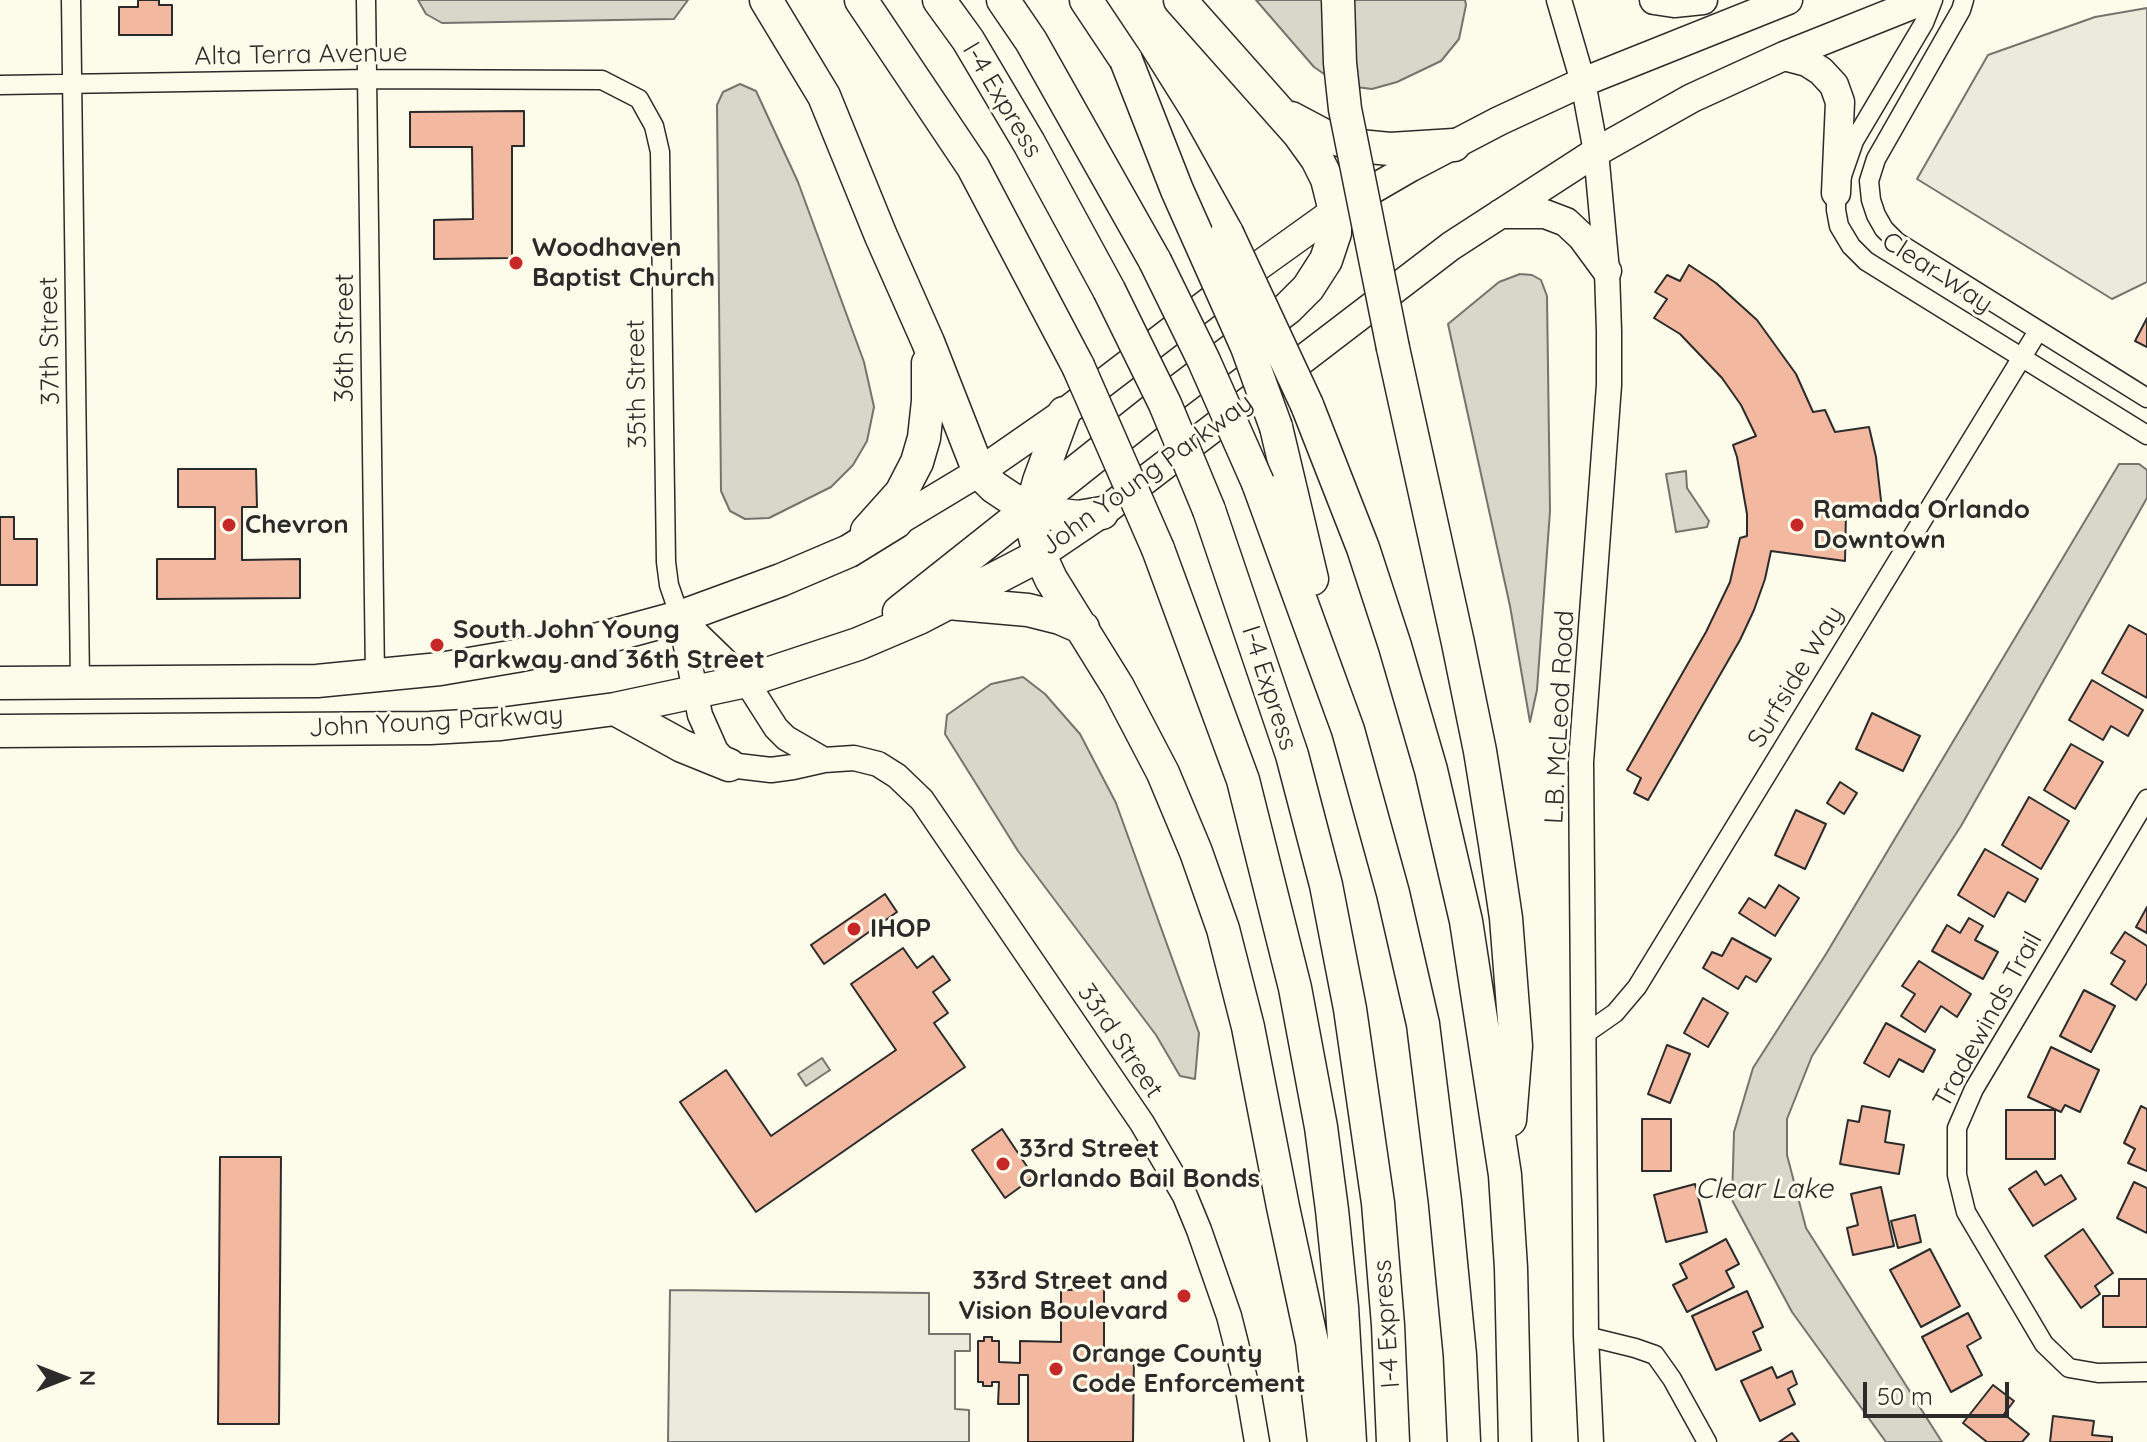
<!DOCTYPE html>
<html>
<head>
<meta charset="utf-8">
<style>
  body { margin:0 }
  #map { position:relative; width:2147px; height:1442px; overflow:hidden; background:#fdfbea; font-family:Quicksand,sans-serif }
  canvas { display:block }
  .north { position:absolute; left:24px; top:1338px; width:80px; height:80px; -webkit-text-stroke:6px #fdfbea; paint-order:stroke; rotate:90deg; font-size:22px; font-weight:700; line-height:32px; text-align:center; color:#2b2b2b }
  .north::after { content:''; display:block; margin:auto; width:28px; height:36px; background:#2b2b2b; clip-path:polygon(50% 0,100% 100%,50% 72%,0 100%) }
  .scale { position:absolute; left:1863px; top:1382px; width:146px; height:36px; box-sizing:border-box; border:4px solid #2b2b2b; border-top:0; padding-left:10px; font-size:24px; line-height:28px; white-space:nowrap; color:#2b2b2b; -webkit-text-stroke:6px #fdfbea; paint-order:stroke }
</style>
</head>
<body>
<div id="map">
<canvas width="2147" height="1442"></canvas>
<div class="north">N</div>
<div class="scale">50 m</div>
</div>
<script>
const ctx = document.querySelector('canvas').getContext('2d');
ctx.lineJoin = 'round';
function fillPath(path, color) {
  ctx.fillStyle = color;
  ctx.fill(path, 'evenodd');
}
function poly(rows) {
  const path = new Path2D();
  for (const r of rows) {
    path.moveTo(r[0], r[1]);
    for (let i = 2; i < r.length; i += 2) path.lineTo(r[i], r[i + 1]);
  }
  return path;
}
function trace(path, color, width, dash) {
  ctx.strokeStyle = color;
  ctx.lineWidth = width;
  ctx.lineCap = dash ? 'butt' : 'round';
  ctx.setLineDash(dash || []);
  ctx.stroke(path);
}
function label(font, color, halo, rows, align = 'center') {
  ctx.font = font + ' Quicksand,sans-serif';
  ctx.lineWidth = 6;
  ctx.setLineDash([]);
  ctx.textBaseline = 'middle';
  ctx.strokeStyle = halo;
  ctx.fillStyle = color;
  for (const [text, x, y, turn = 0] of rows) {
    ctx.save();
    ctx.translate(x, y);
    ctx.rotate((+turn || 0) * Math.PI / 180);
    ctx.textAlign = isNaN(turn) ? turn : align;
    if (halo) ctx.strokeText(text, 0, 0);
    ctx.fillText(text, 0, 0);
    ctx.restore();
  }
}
const green = poly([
  [2147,8,2147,282,2112,299,1917,179,1988,55,2095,17,2147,8]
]);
fillPath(green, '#ecebdb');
trace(green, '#74746e', 2);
const parking = poly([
  [670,1290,929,1293,929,1334,970,1334,970,1351,955,1351,955,1409,969,1410,969,1442,668,1442,670,1290]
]);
fillPath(parking, '#eceadb');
trace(parking, '#74746e', 2);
const water = poly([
  [418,0,688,0,674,19,442,23,426,14,418,0],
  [1256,0,1465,0,1466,5,1459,39,1441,61,1397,82,1372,89,1340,85,1314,67,1256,0],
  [740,84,756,91,798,182,864,362,874,407,867,441,853,465,831,487,769,518,745,519,730,511,721,491,717,105,723,92,740,84],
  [1520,274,1532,275,1541,280,1547,296,1550,511,1537,690,1530,722,1510,606,1448,324,1499,282,1520,274],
  [2119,464,2139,464,2147,470,2147,498,1961,826,1812,1056,1787,1119,1787,1155,1806,1228,1942,1442,1886,1442,1792,1312,1732,1200,1734,1132,1753,1068,1826,954,2119,464],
  [1686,471,1687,488,1709,521,1707,527,1676,532,1666,474,1686,471],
  [1023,677,1045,694,1080,734,1116,803,1199,1033,1195,1079,1180,1076,1156,1035,1018,851,945,734,947,715,991,684,1023,677],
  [822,1058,830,1070,806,1086,798,1074,822,1058]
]);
fillPath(water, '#d8d7c9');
trace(water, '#74746e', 2);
const building = poly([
  [138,0,159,0,159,5,172,5,172,35,119,35,119,7,138,7,138,0],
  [524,111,524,146,512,146,512,258,434,259,434,220,473,219,472,147,410,147,410,112,524,111],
  [1689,265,1716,283,1757,320,1796,374,1813,412,1825,410,1835,432,1869,427,1876,457,1882,509,1846,513,1845,561,1771,551,1765,579,1754,610,1740,640,1648,800,1634,793,1641,778,1627,770,1706,632,1730,582,1740,538,1747,536,1747,514,1737,457,1733,445,1756,436,1741,405,1722,378,1680,334,1654,318,1667,299,1655,292,1667,275,1680,281,1689,265],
  [2147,318,2147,347,2135,341,2147,318],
  [178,469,256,469,257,507,242,507,242,560,300,559,300,598,157,599,157,559,215,559,215,507,178,507,178,469],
  [0,517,14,517,14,539,37,539,37,585,0,585,0,517],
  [2129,625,2147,635,2147,698,2102,673,2129,625],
  [2092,680,2143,710,2128,736,2111,726,2103,740,2069,720,2092,680],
  [1872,713,1920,736,1903,771,1856,749,1872,713],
  [2071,744,2103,762,2075,809,2044,790,2071,744],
  [1840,782,1857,793,1844,814,1827,803,1840,782],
  [2029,797,2069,821,2041,869,2002,845,2029,797],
  [1796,810,1826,824,1805,869,1775,855,1796,810],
  [1985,849,2038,879,2025,902,2008,892,1994,917,1958,895,1985,849],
  [1779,885,1799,898,1775,936,1739,913,1749,898,1765,908,1779,885],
  [885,894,897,912,824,964,811,945,885,894],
  [2147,907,2147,933,2136,927,2147,907],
  [1969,918,1983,926,1975,940,1998,952,1983,979,1932,951,1947,925,1960,933,1969,918],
  [2125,932,2147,946,2147,983,2136,1000,2111,984,2125,961,2111,953,2125,932],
  [1732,938,1771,959,1756,982,1746,976,1738,989,1703,968,1712,952,1722,956,1732,938],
  [903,948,917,968,933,956,950,980,933,992,948,1013,934,1023,965,1067,756,1212,680,1102,726,1070,771,1136,896,1050,851,984,903,948],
  [1919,961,1971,994,1957,1017,1941,1006,1925,1032,1901,1016,1915,994,1902,986,1919,961],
  [2084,990,2115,1006,2091,1052,2060,1036,2084,990],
  [1703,998,1728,1013,1708,1047,1684,1033,1703,998],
  [1886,1023,1935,1050,1923,1072,1899,1059,1889,1077,1864,1063,1886,1023],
  [1667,1045,1690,1054,1670,1103,1648,1094,1667,1045],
  [2051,1047,2099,1070,2080,1112,2065,1105,2061,1112,2028,1097,2051,1047],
  [1862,1106,1890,1111,1885,1142,1904,1145,1899,1174,1840,1164,1848,1120,1859,1122,1862,1106],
  [2141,1106,2147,1109,2147,1171,2128,1163,2135,1149,2124,1143,2141,1106],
  [2006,1110,2055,1110,2055,1159,2006,1159,2006,1110],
  [1642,1119,1671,1119,1671,1171,1642,1171,1642,1119],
  [1002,1129,1034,1177,1005,1198,972,1150,1002,1129],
  [220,1157,281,1157,279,1424,218,1424,220,1157],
  [2036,1171,2045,1185,2061,1175,2076,1199,2033,1226,2009,1189,2036,1171],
  [2134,1182,2147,1188,2147,1233,2117,1218,2134,1182],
  [1695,1184,1707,1232,1666,1242,1654,1195,1695,1184],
  [1881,1187,1894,1246,1853,1255,1847,1228,1858,1225,1851,1194,1881,1187],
  [1915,1215,1921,1242,1898,1248,1891,1221,1915,1215],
  [2083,1229,2113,1273,2095,1286,2100,1294,2081,1308,2045,1256,2083,1229],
  [1726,1239,1739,1264,1726,1271,1734,1287,1687,1312,1673,1285,1687,1278,1680,1264,1726,1239],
  [1930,1249,1960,1306,1921,1327,1890,1270,1930,1249],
  [2119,1279,2147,1279,2147,1327,2103,1327,2103,1296,2119,1296,2119,1279],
  [1072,1287,1104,1287,1104,1355,1134,1355,1133,1442,1028,1442,1028,1375,1019,1375,1019,1404,998,1404,999,1382,992,1382,992,1386,983,1386,983,1382,978,1382,978,1341,984,1341,984,1337,992,1337,992,1341,999,1341,999,1362,1020,1363,1020,1341,1061,1342,1061,1290,1072,1290,1072,1287],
  [1747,1291,1763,1327,1753,1332,1761,1350,1716,1370,1692,1316,1747,1291],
  [1968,1313,1981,1338,1967,1346,1982,1375,1951,1392,1922,1337,1968,1313],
  [1772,1367,1777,1378,1792,1371,1797,1384,1788,1389,1795,1404,1760,1421,1741,1381,1772,1367],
  [1993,1385,2014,1401,2004,1414,2029,1434,2022,1442,1987,1442,1963,1423,1993,1385],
  [2053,1416,2094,1421,2092,1435,2112,1437,2112,1442,2050,1442,2053,1416],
  [1792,1433,1799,1442,1779,1442,1792,1433]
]);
fillPath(building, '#f2b8a0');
trace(building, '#2b2b2b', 2);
const street = poly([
  [71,0,80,682],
  [366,0,375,676],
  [1933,0,1924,23,1854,141,1836,193,1836,210,1839,226,1851,246,1866,261,2147,435],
  [1964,0,1961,10,1876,159,1869,181,1871,200,1876,215,1884,229,1897,242,2147,398],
  [0,85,369,79,602,80,639,99,654,126,660,152,666,562,669,585,680,617],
  [2147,799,1974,1089,1957,1128,1957,1175,1966,1212,2044,1344,2069,1368,2098,1373,2147,1372],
  [1582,1036,1615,1013,1637,987,2038,331],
  [1586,1336,1635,1348,1655,1355,1672,1379,1707,1442]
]);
const secondary = poly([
  [1559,0,1583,82,1596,152,1607,271,1609,331,1609,385,1581,762,1586,1336,1591,1442],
  [680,617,700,715,716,751,729,765,771,770,793,767,824,760,854,758,878,764,897,776,922,800,1142,1123,1185,1196,1199,1230,1229,1316,1249,1395,1257,1442],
  [680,617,746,681,776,728,786,738,824,760]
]);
const primary = poly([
  [1654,0,1674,3,1703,0],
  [1784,56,1807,62,1821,71,1834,85,1840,102,1836,193],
  [1500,214,1545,214,1566,222,1582,237,1607,271],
  [896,522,979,472,1064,413,1222,292,1335,211,1411,167,1499,121,1583,82,1788,0],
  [1040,555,1102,513,1451,246,1596,152,1692,98,1784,56,1924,0]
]);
const highway = poly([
  [766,0,824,96,881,236,928,342,979,472,994,487,1012,499,1032,507,1054,514,1078,517,1102,513],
  [861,0,973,167,1078,366],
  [939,0,968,40,1029,143,1109,290],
  [1003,0,1031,41,1155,261],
  [1086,0,1126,60,1168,127,1227,233],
  [1291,118,1323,135,1359,146,1390,149,1454,145],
  [1393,348,1458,643,1480,751,1495,844,1506,918,1516,1046,1510,1120],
  [1307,405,1363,548,1395,646,1431,770,1466,921,1505,1175,1511,1268,1515,1442],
  [1064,413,1039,481,1032,507,1034,534,1040,555,1051,579,1118,687,1163,773,1196,852,1223,929,1248,1027,1283,1207,1312,1342,1324,1442],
  [1276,427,1312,579],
  [1258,483,1348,730,1393,893,1423,1024,1445,1201,1460,1355,1464,1442],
  [1209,510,1292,755,1326,885,1350,1009,1378,1203,1388,1325,1393,1442],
  [867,531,901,493,917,462,924,438,928,401,928,363],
  [1158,549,1243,780,1295,988,1321,1127,1332,1210,1342,1307,1350,1442],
  [948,603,1028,610,1060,618,1083,628],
  [899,612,1156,408,1288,308,1308,288,1326,260,1335,233,1335,211,1327,179,1317,159,1299,134,1180,0],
  [0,683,317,681,440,669,516,656,599,639,680,617,781,580,849,551,896,522],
  [615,709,682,746,729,765],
  [0,731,430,728,501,724,615,709,746,681,858,644,919,618,1040,555]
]);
trace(street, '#2b2b2b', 21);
trace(secondary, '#2b2b2b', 27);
trace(primary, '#2b2b2b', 31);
trace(highway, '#2b2b2b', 35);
trace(street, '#fdfbea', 18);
trace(secondary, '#fdfbea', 24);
trace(primary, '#fdfbea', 28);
trace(highway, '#fdfbea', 32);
const highwayBridge = poly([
  [1338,0,1340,63,1345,109,1393,348],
  [1126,60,1177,190,1247,347,1276,427],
  [1227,233,1307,405],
  [1155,261,1204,361,1258,483],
  [1109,290,1165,404,1209,510],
  [1078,366,1158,549]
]);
trace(highwayBridge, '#2b2b2b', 35, []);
trace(highwayBridge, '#fdfbea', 32);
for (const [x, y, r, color] of [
  [516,263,8,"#c62828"],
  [229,525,8,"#c62828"],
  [1797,525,8,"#c62828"],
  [437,645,8,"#c62828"],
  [854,929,8,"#c62828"],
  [1003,1164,8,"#c62828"],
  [1184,1296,8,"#c62828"],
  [1056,1369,8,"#c62828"]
]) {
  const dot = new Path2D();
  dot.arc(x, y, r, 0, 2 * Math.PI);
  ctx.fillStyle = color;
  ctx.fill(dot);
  trace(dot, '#fdfbea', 3);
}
label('26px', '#2b2b2b', '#fdfbea', [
  ["Alta Terra Avenue",301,55,-1],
  ["I-4 Express",1002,100,59],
  ["Clear Way",1937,273,33],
  ["36th Street",345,338,-90],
  ["37th Street",50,341,-91],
  ["35th Street",637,384,-91],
  ["John Young Parkway",1147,475,-36],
  ["Surfside Way",1796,677,-59],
  ["I-4 Express",1269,688,72],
  ["L.B. McLeod Road",1560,717,-87],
  ["John Young Parkway",436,722,-3],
  ["Tradewinds Trail",1988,1020,-61],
  ["33rd Street",1120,1041,56],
  ["I-4 Express",1387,1324,-94]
]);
label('bold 26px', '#2b2b2b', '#fdfbea', [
  ["Woodhaven",532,248],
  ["Baptist Church",532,278],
  ["Ramada Orlando",1813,510],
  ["Downtown",1813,540],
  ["Chevron",245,525],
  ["South John Young",453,630],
  ["Parkway and 36th Street",453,660],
  ["IHOP",870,929],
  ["33rd Street",1019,1149],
  ["Orlando Bail Bonds",1019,1179],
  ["33rd Street and",1168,1281,"right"],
  ["Vision Boulevard",1168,1311,"right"],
  ["Orange County",1072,1354],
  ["Code Enforcement",1072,1384]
], 'left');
label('italic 28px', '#2b2b2b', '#fdfbea', [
  ["Clear Lake",1764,1190]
]);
</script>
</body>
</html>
